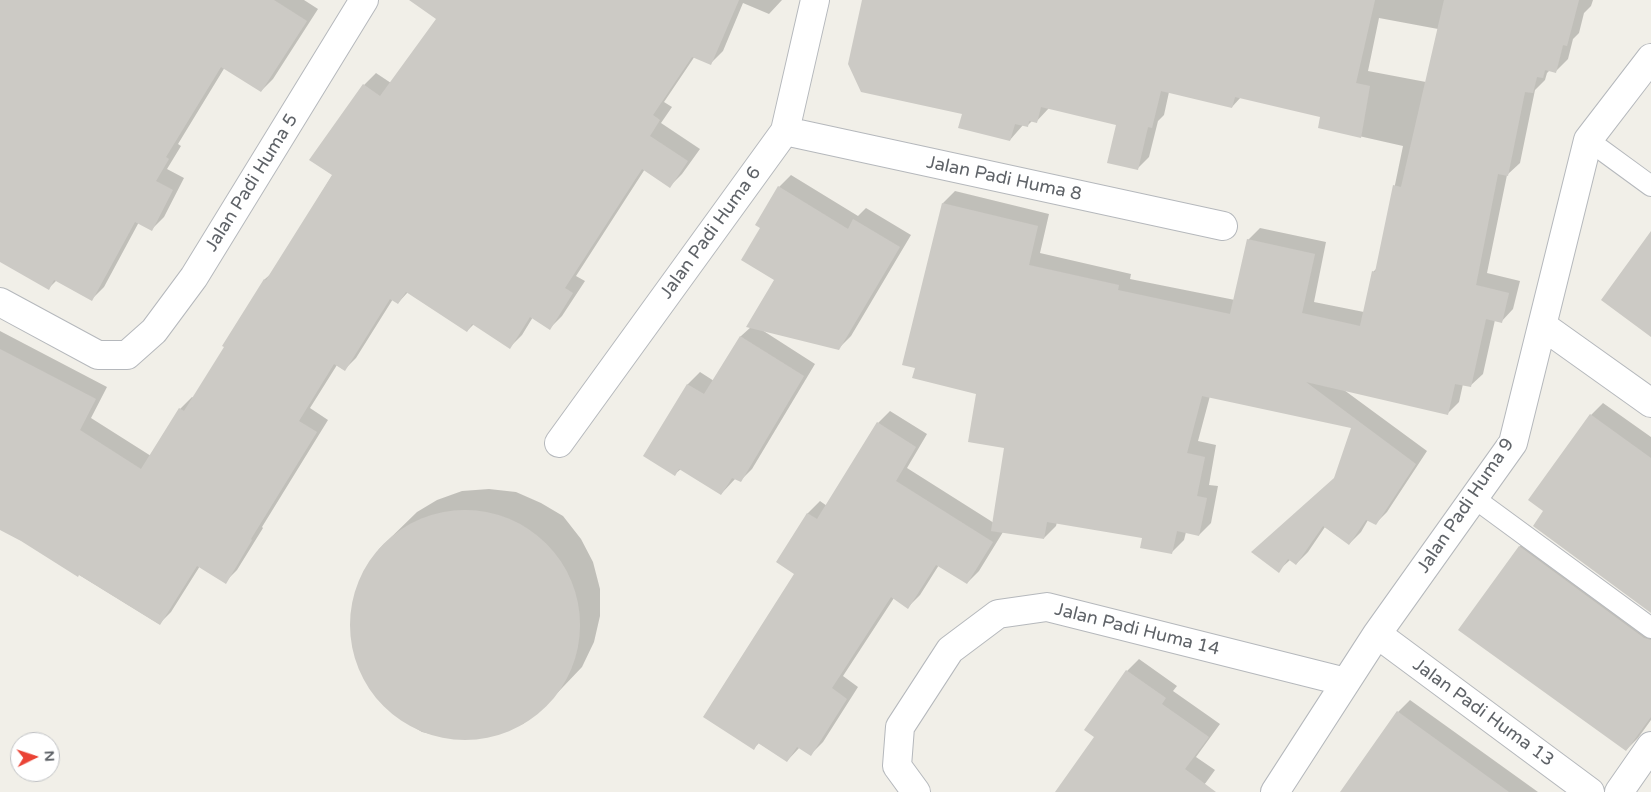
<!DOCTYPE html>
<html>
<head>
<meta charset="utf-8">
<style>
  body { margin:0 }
  #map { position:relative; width:1651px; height:792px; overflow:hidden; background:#f1efe8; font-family:"Varela Round",sans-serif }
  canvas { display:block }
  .north { position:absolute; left:10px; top:732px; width:50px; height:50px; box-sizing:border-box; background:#fff; border:1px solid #bfc1c3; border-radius:50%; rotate:86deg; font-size:14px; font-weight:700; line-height:20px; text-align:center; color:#5f6368 }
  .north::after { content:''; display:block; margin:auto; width:18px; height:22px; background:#ea4335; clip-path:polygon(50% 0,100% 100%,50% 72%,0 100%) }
</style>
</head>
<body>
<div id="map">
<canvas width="1651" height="792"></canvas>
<div class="north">N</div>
</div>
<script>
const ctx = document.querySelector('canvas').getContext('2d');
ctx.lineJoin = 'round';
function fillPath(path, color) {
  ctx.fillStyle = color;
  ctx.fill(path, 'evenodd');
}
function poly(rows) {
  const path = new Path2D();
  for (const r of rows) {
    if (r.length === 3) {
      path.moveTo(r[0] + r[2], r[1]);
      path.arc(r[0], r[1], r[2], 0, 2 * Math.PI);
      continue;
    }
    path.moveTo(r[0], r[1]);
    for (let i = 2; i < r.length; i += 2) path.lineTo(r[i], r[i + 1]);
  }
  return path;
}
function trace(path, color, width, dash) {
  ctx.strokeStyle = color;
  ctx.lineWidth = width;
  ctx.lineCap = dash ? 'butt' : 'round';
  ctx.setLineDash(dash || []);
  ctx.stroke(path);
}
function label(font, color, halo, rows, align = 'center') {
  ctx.font = font + ' "Varela Round",sans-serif';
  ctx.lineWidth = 5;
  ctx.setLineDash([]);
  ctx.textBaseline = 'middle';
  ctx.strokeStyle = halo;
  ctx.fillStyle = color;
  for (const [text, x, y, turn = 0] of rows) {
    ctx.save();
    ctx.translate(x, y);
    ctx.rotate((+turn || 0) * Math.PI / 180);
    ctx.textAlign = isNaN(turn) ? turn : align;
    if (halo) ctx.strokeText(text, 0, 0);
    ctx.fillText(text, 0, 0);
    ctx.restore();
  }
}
fillPath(poly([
  [0,0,304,0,318,9,273,79,261,91,225,67,178,144,181,146,167,169,184,178,164,217,152,229,139,222,104,287,92,299,57,280,49,288,0,238],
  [443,0,782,0,769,14,743,3,723,51,711,63,695,56,664,102,672,107,661,123,700,149,682,174,670,186,645,169,576,276,585,281,562,316,550,328,533,317,522,335,510,347,474,324,467,331,408,292,398,303,393,299,356,358,344,370,337,365,310,408,328,420,262,527,263,528,237,570,225,582,200,566,171,612,159,624,0,526,0,331,107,387,91,418,151,456,180,409,192,397,194,398,226,347,224,345,265,279,273,272,333,174,311,160,364,85,376,73,391,83,438,19],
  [863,0,1593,0,1591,6,1584,13,1579,33,1573,39,1568,59,1556,71,1550,70,1547,73,1545,80,1535,90,1520,163,1507,175,1487,273,1520,281,1513,309,1501,322,1495,320,1483,374,1470,386,1463,384,1459,402,1447,414,1344,390,1427,451,1387,512,1375,524,1368,520,1361,532,1349,544,1325,527,1308,552,1296,564,1290,560,1278,571,1335,477,1353,427,1210,396,1198,441,1216,445,1209,485,1218,486,1211,523,1199,535,1186,532,1184,540,1172,552,1144,537,1057,522,1056,526,1044,538,1003,532,979,571,967,583,939,565,920,595,908,607,894,598,843,676,858,687,823,742,811,754,800,747,787,761,759,743,754,748,796,574,777,562,808,513,820,501,827,506,878,423,890,411,927,434,907,468,994,523,1005,447,977,393,943,203,955,191,1049,214,1040,253,1131,274,1130,279,1235,300,1248,240,1260,228,1326,242,1314,302,1364,312,1373,272,1378,267,1403,146,1319,127,1321,116,1241,97,1232,107,1169,92,1164,115,1158,121,1149,157,1137,169,1117,124,1049,108,1036,122,1032,121,1027,126,1023,125,1010,140,963,113],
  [1379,18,1438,29,1426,82,1368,71],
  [791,175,858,216,866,208,911,235,851,336,839,348,762,330,815,364,752,469,740,481,736,478,721,494,681,469,675,474,645,456,688,384,700,372,714,381,741,336,751,327,776,280,762,228,779,187],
  [1603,403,1651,437,1651,612,1545,511,1591,415],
  [489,489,516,492,541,503,563,516,581,539,593,562,600,589,600,616,594,642,582,667,543,708,523,724,498,734,473,739,447,738,422,732,399,718,380,701,365,680,356,659,352,636,352,612,357,590,366,569,379,549,417,512,437,500,462,491],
  [1532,534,1651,622,1651,720,1638,738,1626,750,1460,630,1520,546],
  [1139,659,1177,686,1173,691,1220,724,1196,757,1215,770,1199,792,1056,792,1095,737,1127,671],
  [1410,700,1538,792,1341,792,1398,712]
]), '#0003');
fillPath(poly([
  [0,0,274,0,307,21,261,92,221,67,166,157,169,159,156,181,173,190,152,231,135,222,92,301,54,280,49,290,0,262],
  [409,0,739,0,711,65,692,57,653,115,660,120,650,136,688,161,670,188,642,169,565,288,573,293,550,330,530,317,510,349,472,324,467,332,406,292,398,304,390,299,345,371,334,364,299,421,317,432,251,539,252,540,226,584,197,566,160,625,79,575,78,577,21,541,0,530,0,349,96,399,80,430,141,469,179,408,184,411,224,347,222,346,264,279,266,280,332,175,309,160,363,84,380,96,436,19],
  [862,0,1375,0,1356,83,1370,86,1361,138,1318,128,1320,117,1235,97,1232,108,1161,91,1152,128,1148,127,1138,170,1107,163,1116,125,1041,107,1037,123,1029,121,1028,127,1015,124,1010,141,958,128,962,114,861,92,848,64],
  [1444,0,1579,0,1567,46,1563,45,1556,73,1545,70,1543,78,1537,77,1533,93,1525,92,1508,176,1498,174,1476,285,1509,293,1502,323,1486,319,1471,387,1455,384,1448,415,1306,382,1416,464,1376,525,1366,520,1349,545,1323,526,1296,565,1288,559,1279,573,1251,552,1334,478,1351,428,1202,396,1187,453,1205,457,1197,496,1207,498,1199,536,1177,531,1172,554,1140,548,1142,538,1047,522,1044,539,991,531,1004,448,968,442,976,394,912,378,915,368,902,365,942,203,1038,226,1029,265,1119,285,1118,290,1230,314,1247,239,1315,254,1302,313,1360,326,1372,271,1375,272,1393,185,1401,187],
  [778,186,848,229,853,219,900,247,839,350,746,327,774,280,741,260,760,228,755,225],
  [1651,231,1651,337,1601,300],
  [740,336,804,376,741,482,732,478,721,495,679,469,675,476,643,456,687,384,704,394],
  [1590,414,1651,458,1651,613,1533,526,1543,511,1528,500],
  [877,422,916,447,896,481,993,542,967,584,936,565,908,609,891,597,832,688,847,699,811,756,797,747,787,762,758,743,754,750,703,717,794,574,776,562,807,513,817,519],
  [465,625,115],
  [1519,546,1644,638,1651,640,1651,717,1626,751,1458,630],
  [1126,670,1166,698,1162,704,1209,737,1185,769,1216,792,1055,792,1094,737,1084,730],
  [1397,711,1509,792,1340,792]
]), '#cccac5');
const lane = poly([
  [1588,140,1651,186],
  [1474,498,1651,628]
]);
const street = poly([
  [785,131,1223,226],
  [0,302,98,355,127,355,154,331,194,277,364,0],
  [1543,326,1651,403],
  [559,443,785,131,815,0],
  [1377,634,1590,792],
  [916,792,897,766,900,727,950,650,998,614,1047,607,1346,682],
  [1275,792,1377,634,1513,443,1588,140,1651,58],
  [1619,792,1651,746]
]);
trace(lane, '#b5b8bc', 22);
trace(street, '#b5b8bc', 30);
trace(lane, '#fff', 20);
trace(street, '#fff', 28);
label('18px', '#5f6368', '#fff', [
  ["Jalan Padi Huma 8",1004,179,12],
  ["Jalan Padi Huma 5",252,183,-58],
  ["Jalan Padi Huma 6",711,233,-54],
  ["Jalan Padi Huma 9",1466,506,-56],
  ["Jalan Padi Huma 14",1137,630,14],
  ["Jalan Padi Huma 13",1483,713,36]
]);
</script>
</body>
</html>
